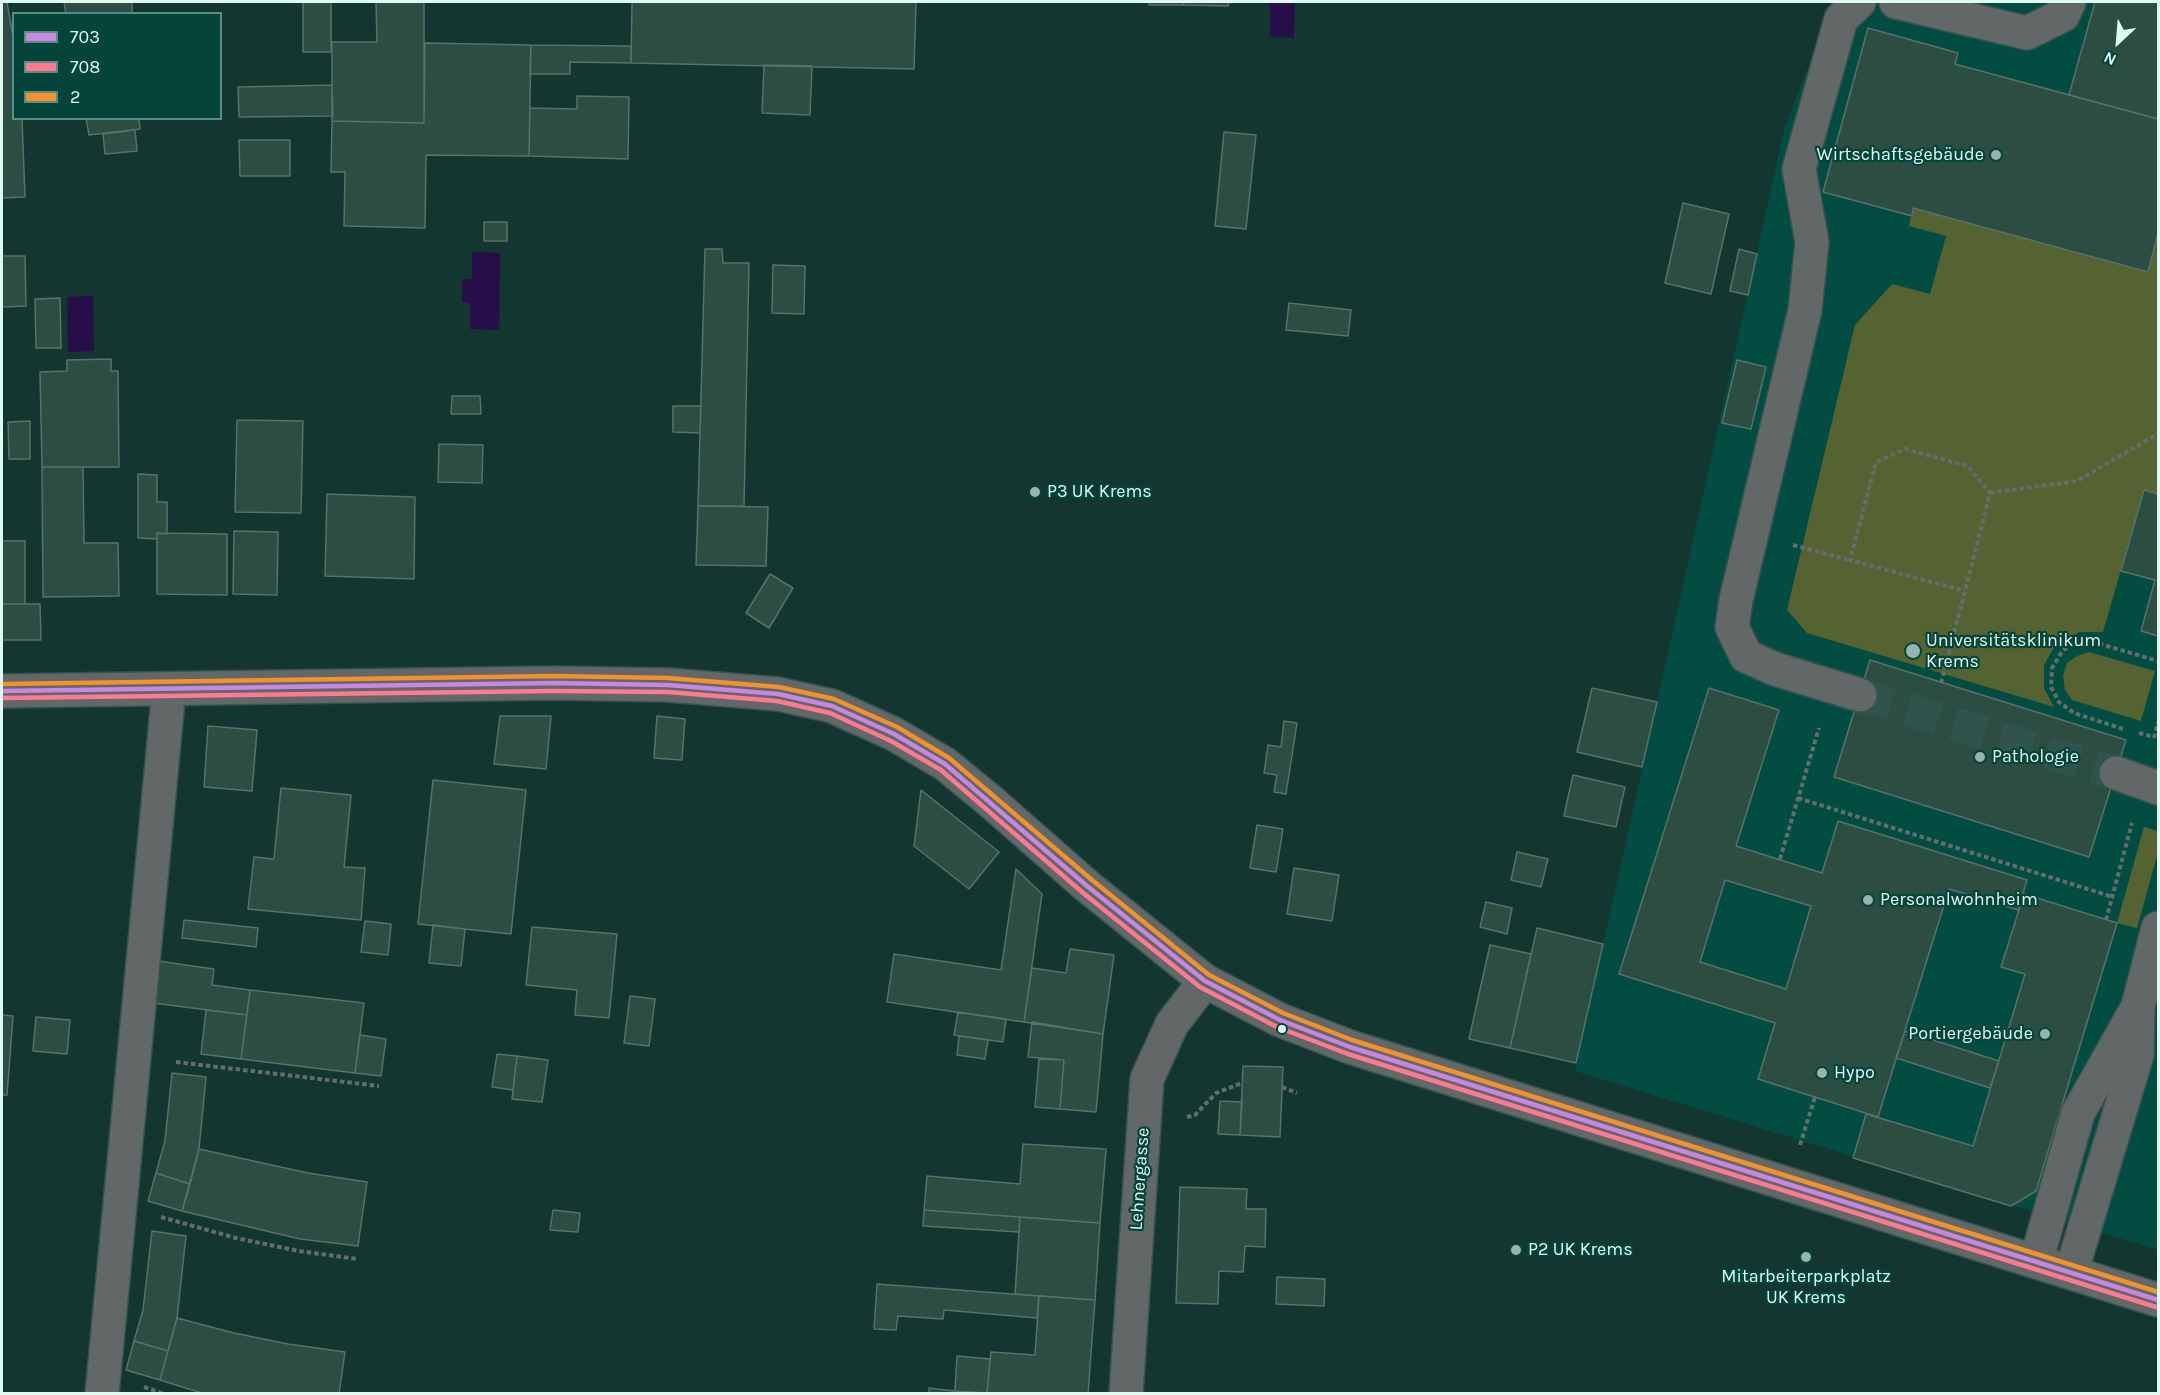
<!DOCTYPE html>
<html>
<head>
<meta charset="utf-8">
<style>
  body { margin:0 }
  #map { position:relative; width:2160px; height:1395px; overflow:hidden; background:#133630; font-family:Karla,sans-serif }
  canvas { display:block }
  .frame { position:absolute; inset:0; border:3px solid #defaf3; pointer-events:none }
  .legend { position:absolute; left:12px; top:12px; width:210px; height:108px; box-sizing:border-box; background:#05443b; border:2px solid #5c8d85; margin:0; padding:8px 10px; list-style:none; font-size:18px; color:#defaf3 }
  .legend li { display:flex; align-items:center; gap:12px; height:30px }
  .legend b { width:30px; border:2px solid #5c8d85 }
  .north { position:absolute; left:2088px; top:12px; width:60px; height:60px; -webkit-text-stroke:4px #05443b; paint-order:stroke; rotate:206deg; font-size:16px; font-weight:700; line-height:24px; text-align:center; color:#defaf3 }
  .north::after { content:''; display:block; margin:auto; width:21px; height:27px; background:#defaf3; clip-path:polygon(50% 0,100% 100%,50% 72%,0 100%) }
</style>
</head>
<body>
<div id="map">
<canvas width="2160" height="1395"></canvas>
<div class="frame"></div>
<ul class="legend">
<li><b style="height:8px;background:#c787e3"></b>703</li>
<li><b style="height:8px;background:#fe7a93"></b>708</li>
<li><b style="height:8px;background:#f3912d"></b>2</li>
</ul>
<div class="north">N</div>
</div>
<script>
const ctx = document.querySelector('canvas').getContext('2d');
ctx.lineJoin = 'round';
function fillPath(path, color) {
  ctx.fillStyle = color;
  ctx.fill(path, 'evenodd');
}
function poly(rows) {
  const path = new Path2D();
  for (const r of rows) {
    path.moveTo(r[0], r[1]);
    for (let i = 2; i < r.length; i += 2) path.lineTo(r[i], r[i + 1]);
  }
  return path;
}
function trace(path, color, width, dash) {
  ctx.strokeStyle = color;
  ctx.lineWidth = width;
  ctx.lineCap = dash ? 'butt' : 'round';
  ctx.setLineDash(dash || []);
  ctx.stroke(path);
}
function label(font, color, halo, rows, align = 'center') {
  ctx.font = font + ' Karla,sans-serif';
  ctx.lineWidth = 4.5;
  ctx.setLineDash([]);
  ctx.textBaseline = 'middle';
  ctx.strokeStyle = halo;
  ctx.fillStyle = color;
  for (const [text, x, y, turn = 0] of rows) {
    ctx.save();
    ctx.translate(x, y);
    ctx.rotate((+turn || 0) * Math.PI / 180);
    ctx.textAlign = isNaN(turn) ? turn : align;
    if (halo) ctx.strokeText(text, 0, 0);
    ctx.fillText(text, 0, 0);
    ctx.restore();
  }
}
fillPath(poly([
  [1834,2,2158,2,2158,1250,1575,1071,1785,126]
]), '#034c42');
fillPath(poly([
  [1913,208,2148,272,2158,233,2158,494,2144,490,2103,632,2080,632,2056,644,2044,665,2044,688,2054,707,1807,633,1787,610,1855,325,1892,284,1930,294,1946,236,1909,226],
  [2089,652,2155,671,2141,721,2072,700,2065,690,2063,676,2067,663,2077,656],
  [2144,827,2158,831,2158,852,2137,928,2117,923]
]), '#546331');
fillPath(poly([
  [1270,2,1295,2,1294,38,1270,37],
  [472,252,500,253,499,330,470,329,470,303,462,302,462,279,472,279],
  [93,296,94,351,68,352,67,297]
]), '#270e49');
const building = poly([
  [2,2,7,2,14,43,14,118,22,118,25,197,2,198,2,2],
  [64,2,132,2,132,14,66,14,64,2],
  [303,2,331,2,331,52,303,52,303,2],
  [376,2,424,2,424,123,332,121,332,42,377,42,376,2],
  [632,2,916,2,914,69,631,63,632,2],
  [1149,2,1184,2,1183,5,1149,5,1149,2],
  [1184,2,1229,2,1228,6,1183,5,1184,2],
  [2095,2,2158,2,2158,119,2069,95,2095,2],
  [1868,28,1958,53,1955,64,2158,119,2158,233,2148,272,1913,208,1912,216,1823,192,1868,28],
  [425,43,531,45,529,156,426,155,425,228,344,226,345,172,331,172,332,121,424,123,425,43],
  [531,45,631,46,631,63,570,62,570,74,530,74,531,45],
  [764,65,812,66,810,115,762,113,764,65],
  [332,85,333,116,239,117,238,87,332,85],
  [577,96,629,97,628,159,529,156,530,108,577,109,577,96],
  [86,118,139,118,140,129,89,135,86,118],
  [135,130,137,151,105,154,103,134,135,130],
  [1224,132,1256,135,1246,229,1215,226,1224,132],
  [239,140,290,140,290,176,240,176,239,140],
  [1683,203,1729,214,1711,294,1665,283,1683,203],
  [484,222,507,222,507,241,484,241,484,222],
  [705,249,722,249,723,263,749,263,744,506,698,506,705,249],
  [1739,249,1757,254,1748,295,1730,291,1739,249],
  [2,256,25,256,26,306,2,307,2,256],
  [773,265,805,266,804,314,772,313,773,265],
  [60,298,61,348,36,348,35,299,60,298],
  [1289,303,1351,310,1348,336,1286,330,1289,303],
  [111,359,111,371,118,371,119,467,42,467,40,372,67,371,67,360,111,359],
  [1737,360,1766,367,1751,429,1722,423,1737,360],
  [452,396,480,396,481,414,451,414,452,396],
  [673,406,701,406,700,433,673,432,673,406],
  [237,420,303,421,301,513,235,512,237,420],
  [30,421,30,459,9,459,8,422,30,421],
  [439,444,483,445,482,483,438,482,439,444],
  [42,467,83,467,84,543,118,543,119,596,43,597,42,467],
  [138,474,157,475,157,502,167,502,167,534,157,533,157,539,138,538,138,474],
  [2144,490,2158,494,2158,636,2141,631,2155,580,2121,571,2144,490],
  [327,494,415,497,414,579,325,576,327,494],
  [698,506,768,507,766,566,696,565,698,506],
  [234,531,278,532,277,595,233,594,234,531],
  [157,533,227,534,227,595,157,594,157,533],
  [2,541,25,541,25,604,2,604,2,541],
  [770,574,793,588,769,628,746,613,770,574],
  [2,604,40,604,41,640,2,640,2,604],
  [1870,660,2126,740,2089,857,1834,777,1870,660],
  [1592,688,1657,702,1642,767,1577,752,1592,688],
  [1709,688,1779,710,1736,846,1822,873,1838,821,2027,880,2018,910,1949,889,1878,1117,1758,1079,1775,1023,1619,974,1709,688],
  [1725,880,1811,906,1786,989,1700,962,1725,880],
  [500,716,551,716,546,769,494,764,500,716],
  [657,716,685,719,682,760,654,758,657,716],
  [1284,721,1297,723,1286,794,1274,792,1277,775,1264,773,1268,745,1281,747,1284,721],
  [208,726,257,730,252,791,204,787,208,726],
  [1573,775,1625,787,1616,827,1564,816,1573,775],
  [433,780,526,790,511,934,418,924,433,780],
  [281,788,351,795,344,867,365,868,361,920,248,909,254,857,274,859,281,788],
  [921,790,999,852,969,889,914,846,921,790],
  [1257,825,1283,829,1276,872,1250,868,1257,825],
  [1517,852,1548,859,1541,887,1511,880,1517,852],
  [1294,868,1339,875,1332,921,1287,914,1294,868],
  [1016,869,1042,894,1024,1022,887,1002,894,954,1001,970,1016,869],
  [2024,894,2117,923,2036,1191,2011,1206,1853,1158,1866,1114,1973,1146,2025,974,2001,967,2024,894],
  [1486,902,1512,908,1507,934,1480,927,1486,902],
  [184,920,258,928,256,947,182,938,184,920],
  [365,921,391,924,388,955,361,952,365,921],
  [433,925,465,929,461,966,429,963,433,925],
  [532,927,617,934,609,1018,575,1015,577,990,526,985,532,927],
  [1537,928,1603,944,1576,1063,1510,1048,1537,928],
  [1490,945,1531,954,1510,1048,1469,1039,1490,945],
  [1070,949,1114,955,1103,1034,1024,1022,1032,968,1066,973,1070,949],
  [158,961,214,969,212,985,250,990,247,1015,153,1003,158,961],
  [250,990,364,1003,355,1073,241,1059,250,990],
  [630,996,655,999,649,1046,624,1043,630,996],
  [206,1010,247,1015,241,1059,201,1054,206,1010],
  [958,1012,1006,1019,1003,1042,954,1035,958,1012],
  [2,1015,13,1016,7,1095,2,1095,2,1015],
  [36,1017,70,1020,67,1054,33,1051,36,1017],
  [1032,1022,1103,1034,1096,1112,1060,1109,1064,1060,1028,1057,1032,1022],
  [1905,1031,1999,1061,1990,1088,1896,1058,1905,1031],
  [360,1035,386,1039,381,1076,355,1073,360,1035],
  [959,1036,988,1040,985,1059,957,1055,959,1036],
  [497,1054,517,1056,513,1090,492,1087,497,1054],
  [517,1056,548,1060,542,1102,512,1099,517,1056],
  [1039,1059,1064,1060,1060,1109,1035,1107,1039,1059],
  [1243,1066,1283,1067,1280,1137,1240,1135,1243,1066],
  [172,1073,206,1077,199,1149,190,1184,156,1173,165,1141,172,1073],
  [1220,1101,1242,1102,1240,1135,1218,1134,1220,1101],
  [1023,1144,1106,1149,1100,1223,924,1210,927,1176,1020,1184,1023,1144],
  [199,1149,308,1173,367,1182,358,1246,300,1239,182,1211,199,1149],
  [156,1173,190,1184,182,1211,148,1201,156,1173],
  [1180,1187,1247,1189,1246,1209,1266,1209,1265,1247,1245,1246,1243,1272,1219,1271,1218,1304,1176,1303,1180,1187],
  [553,1210,580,1213,578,1232,550,1230,553,1210],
  [924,1210,1020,1217,1019,1232,923,1226,924,1210],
  [1020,1217,1100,1223,1095,1300,1015,1294,1020,1217],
  [152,1231,186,1236,177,1318,168,1351,134,1341,143,1310,152,1231],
  [1277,1277,1325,1279,1324,1306,1276,1304,1277,1277],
  [877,1284,1039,1296,1037,1318,944,1310,943,1319,898,1316,896,1330,874,1329,877,1284],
  [1039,1296,1095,1300,1088,1394,987,1393,991,1352,1035,1355,1039,1296],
  [177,1318,234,1333,288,1344,345,1352,339,1394,205,1394,160,1380,177,1318],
  [134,1341,168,1351,160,1380,126,1370,134,1341],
  [957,1356,990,1359,987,1393,955,1391,957,1356],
  [929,1388,955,1391,994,1394,929,1394,929,1388]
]);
fillPath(building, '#2b4d42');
trace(building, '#59716a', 1.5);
trace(poly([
  [1860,695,2116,773]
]), '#31534d', 33, [33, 16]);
const minor = poly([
  [1859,2,1841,19,1799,169,1812,242,1805,310,1736,600,1732,627,1746,656,1775,669,1860,695],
  [1896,2,2027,33,2063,15,2069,2],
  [2,691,554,683,668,685,778,694,832,706,894,734,945,764,989,800,1087,886,1205,981,1280,1020,1350,1047,2158,1300],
  [2116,773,2158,788],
  [2036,1262,2078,1113,2136,1010],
  [2071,1273,2137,1055,2138,1006,2158,928],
  [102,1394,169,689],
  [1126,1394,1147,1079,1172,1024,1205,981]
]);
trace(minor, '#36534e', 36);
trace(poly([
  [1990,493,2077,481,2158,434],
  [1793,545,1850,560],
  [1941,683,1965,591,1990,493,1968,466,1905,449,1876,462,1850,560,1965,591],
  [2123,729,2074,713,2059,702,2051,687,2052,668,2063,650,2080,642,2100,644,2158,661],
  [2139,733,2154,737],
  [2154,738,2158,722],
  [1798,798,2113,897],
  [1780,859,1819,728],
  [2106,920,2132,823],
  [176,1062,379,1086],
  [1282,1087,1297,1093],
  [1187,1117,1195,1115,1216,1093,1242,1083],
  [1800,1145,1815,1097],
  [161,1217,236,1238,299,1251,357,1259],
  [144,1387,164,1394]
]), '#636e6c', 4, [4.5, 3]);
trace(minor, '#626767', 33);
trace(poly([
  [2,691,554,683,668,685,778,694,832,706,894,734,945,764,1087,886,1205,981,1280,1020,1350,1047,2158,1300]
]), '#c787e3', 4.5);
trace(poly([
  [2,698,554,691,668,692,777,701,830,713,891,741,941,770,1082,892,1200,987,1277,1027,1348,1054,2156,1307]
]), '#fe7a93', 4.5);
trace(poly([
  [2,684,554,676,668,678,779,687,834,699,897,727,949,758,1092,880,1209,975,1283,1013,1352,1040,2158,1292]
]), '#f3912d', 4.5);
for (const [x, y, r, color] of [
  [1996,155,6,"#97b5af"],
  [1035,492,6,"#97b5af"],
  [1913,651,8,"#97b5af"],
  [1980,757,6,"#97b5af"],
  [1868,900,6,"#97b5af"],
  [1282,1029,5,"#defaf3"],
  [2045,1034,6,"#97b5af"],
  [1822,1073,6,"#97b5af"],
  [1516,1250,6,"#97b5af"],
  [1806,1257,6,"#97b5af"]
]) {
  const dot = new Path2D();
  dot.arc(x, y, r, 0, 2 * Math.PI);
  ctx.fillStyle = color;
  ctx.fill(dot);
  trace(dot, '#05443b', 2);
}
label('18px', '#defaf3', '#05443b', [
  ["Wirtschaftsgebäude",1984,155,"right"],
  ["P3 UK Krems",1047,492],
  ["Universitätsklinikum",1926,641],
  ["Krems",1926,662],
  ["Pathologie",1992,757],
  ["Personalwohnheim",1880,900],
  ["Portiergebäude",2033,1034,"right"],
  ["Hypo",1834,1073],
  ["P2 UK Krems",1528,1250],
  ["Mitarbeiterparkplatz",1806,1277,"center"],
  ["UK Krems",1806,1298,"center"]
], 'left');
label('18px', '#defaf3', '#05443b', [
  ["Lehnergasse",1140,1179,-86]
]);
</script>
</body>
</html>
